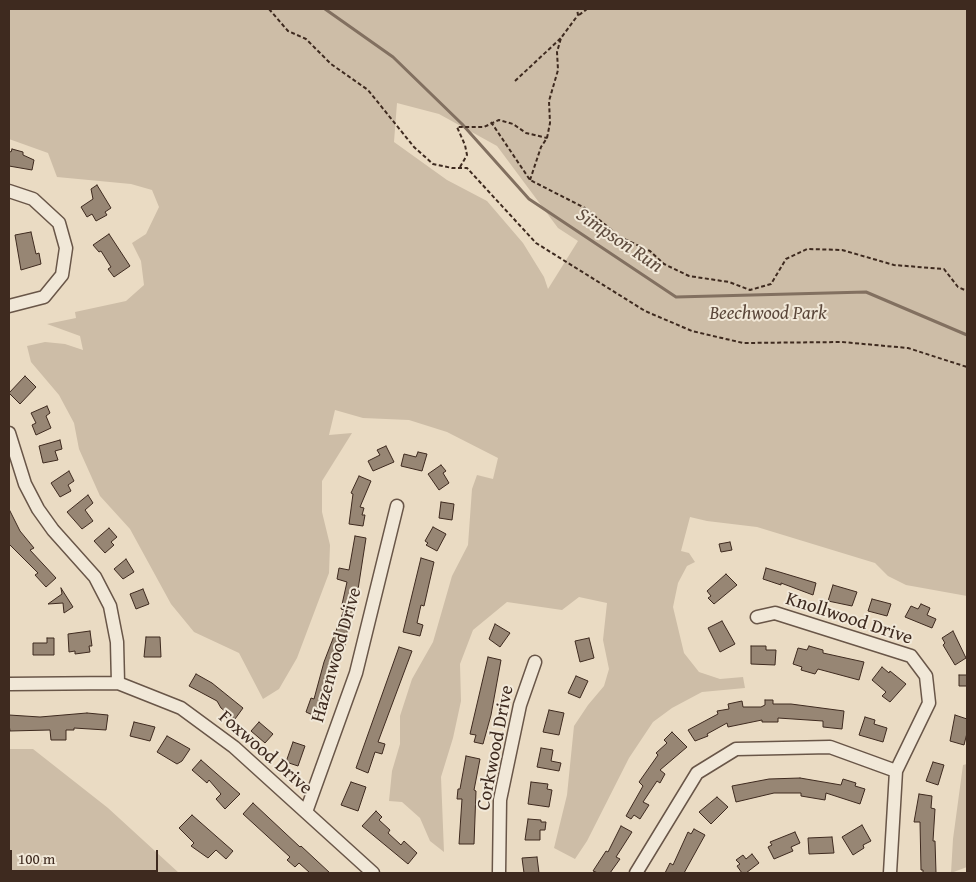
<!DOCTYPE html>
<html>
<head>
<meta charset="utf-8">
<style>
  body { margin:0 }
  #map { position:relative; width:976px; height:882px; overflow:hidden; background:#eadbc3; font-family:"Gentium Book Plus",serif }
  canvas { display:block }
  .frame { position:absolute; inset:0; border:10px solid #3e2a1f; pointer-events:none }
  .scale { position:absolute; left:10px; top:850px; width:148px; height:22px; box-sizing:border-box; border:2px solid #3e2a1f; border-top:0; padding-left:6px; font-size:15px; line-height:18px; white-space:nowrap; color:#3e2a1f; -webkit-text-stroke:4px #f1e8d8; paint-order:stroke }
</style>
</head>
<body>
<div id="map">
<canvas width="976" height="882"></canvas>
<div class="frame"></div>
<div class="scale">100 m</div>
</div>
<script>
const ctx = document.querySelector('canvas').getContext('2d');
ctx.lineJoin = 'round';
function fillPath(path, color) {
  ctx.fillStyle = color;
  ctx.fill(path, 'evenodd');
}
function poly(rows) {
  const path = new Path2D();
  for (const r of rows) {
    path.moveTo(r[0], r[1]);
    for (let i = 2; i < r.length; i += 2) path.lineTo(r[i], r[i + 1]);
  }
  return path;
}
function trace(path, color, width, dash) {
  ctx.strokeStyle = color;
  ctx.lineWidth = width;
  ctx.lineCap = dash ? 'butt' : 'round';
  ctx.setLineDash(dash || []);
  ctx.stroke(path);
}
function label(font, color, halo, rows, align = 'center') {
  ctx.font = font + ' "Gentium Book Plus",serif';
  ctx.lineWidth = 4;
  ctx.setLineDash([]);
  ctx.textBaseline = 'middle';
  ctx.strokeStyle = halo;
  ctx.fillStyle = color;
  for (const [text, x, y, turn = 0] of rows) {
    ctx.save();
    ctx.translate(x, y);
    ctx.rotate((+turn || 0) * Math.PI / 180);
    ctx.textAlign = isNaN(turn) ? turn : align;
    if (halo) ctx.strokeText(text, 0, 0);
    ctx.fillText(text, 0, 0);
    ctx.restore();
  }
}
fillPath(poly([
  [9,9,967,9,967,596,906,585,888,576,875,563,757,527,707,521,690,517,681,551,689,553,695,562,687,566,678,583,673,607,684,653,699,672,720,679,743,677,745,688,702,692,672,708,653,722,629,758,587,841,575,859,554,848,567,795,574,726,588,705,604,686,609,669,603,640,607,603,579,597,562,610,507,602,473,630,460,664,461,701,453,738,441,777,444,852,430,841,420,818,402,802,389,801,392,771,400,744,400,716,412,679,433,642,452,576,468,545,472,489,477,475,493,479,498,458,447,432,409,420,363,418,335,410,329,435,352,433,322,481,322,512,330,545,329,573,297,658,279,689,263,699,239,653,194,632,171,604,130,529,100,496,79,449,74,423,59,395,31,362,27,346,45,342,65,344,83,350,80,336,47,324,76,318,75,312,126,301,144,285,141,261,132,243,146,234,159,207,152,190,131,184,57,177,48,153,9,139],
  [397,103,439,114,497,146,558,228,578,241,548,289,544,277,523,243,487,201,447,180,394,142],
  [9,749,33,749,108,808,179,873,9,873],
  [967,764,967,867,951,873,953,839,963,765]
]), '#cdbda7');
trace(poly([
  [325,9,393,57,462,124,529,199,676,297,866,292,967,335]
]), '#827060', 3);
const building = poly([
  [12,149,23,152,23,155,34,160,32,170,9,166,9,151,11,152,12,149],
  [97,185,111,208,105,212,107,215,96,221,92,214,87,217,81,207,93,199,91,189,97,185],
  [31,232,36,254,39,253,41,264,21,270,15,235,31,232],
  [109,234,130,266,114,277,108,269,111,267,101,251,99,252,93,245,109,234],
  [25,376,36,387,20,404,9,393,25,376],
  [47,406,50,413,46,416,51,428,36,435,32,425,36,423,31,413,47,406],
  [60,440,62,449,55,451,58,460,43,463,39,446,60,440],
  [386,446,394,462,373,471,368,461,380,455,377,450,386,446],
  [418,452,427,454,422,471,401,466,404,454,416,457,418,452],
  [441,465,446,471,443,473,449,483,439,490,428,474,441,465],
  [69,471,74,481,68,485,71,491,60,497,51,483,69,471],
  [359,476,371,481,360,507,364,508,362,515,365,515,363,526,349,524,353,494,351,493,359,476],
  [88,495,93,503,85,510,93,521,82,529,67,512,88,495],
  [441,502,454,504,452,520,439,518,441,502],
  [9,509,20,531,34,548,30,550,56,578,46,587,35,575,38,573,9,544,9,509],
  [433,527,446,534,437,551,426,545,428,543,425,541,433,527],
  [109,528,117,537,111,542,114,545,105,553,94,541,109,528],
  [355,536,366,538,357,596,346,636,348,637,317,717,306,712,311,698,314,699,324,662,344,610,341,609,347,582,337,579,339,568,349,570,355,536],
  [730,542,732,550,721,552,719,544,730,542],
  [421,558,434,562,424,606,421,605,417,623,423,625,420,636,403,632,421,558],
  [126,559,134,572,123,579,114,569,126,559],
  [766,568,816,583,813,595,781,583,781,585,763,579,766,568],
  [726,574,737,585,714,604,708,598,711,596,707,591,726,574],
  [833,585,857,592,852,606,828,601,833,585],
  [61,588,73,607,64,613,63,603,48,604,62,594,61,588],
  [143,589,149,604,136,609,130,594,143,589],
  [872,599,891,604,887,616,868,611,872,599],
  [921,604,930,608,927,615,936,619,932,628,905,617,911,606,918,609,921,604],
  [722,621,735,644,720,652,708,628,722,621],
  [495,624,510,633,500,647,489,639,495,624],
  [90,631,92,646,89,646,90,652,75,654,75,651,69,652,68,634,90,631],
  [953,631,966,658,955,665,943,645,945,643,942,638,953,631],
  [146,637,160,637,161,657,144,657,146,637],
  [47,638,54,638,54,655,33,655,33,643,47,643,47,638],
  [589,638,594,658,580,662,575,641,589,638],
  [751,646,766,646,766,650,776,650,775,665,751,664,751,646],
  [809,646,823,650,823,653,864,662,859,680,818,669,815,674,801,670,802,667,793,664,798,648,807,650,809,646],
  [399,647,412,651,378,742,385,744,382,754,375,752,368,773,356,768,399,647],
  [488,657,501,660,491,715,483,744,474,742,476,735,470,734,488,657],
  [882,667,889,673,890,671,906,684,890,702,882,696,886,692,872,680,882,667],
  [196,674,212,683,243,708,235,719,221,708,217,701,189,686,196,674],
  [959,675,967,675,967,686,959,686,959,675],
  [576,676,588,681,580,698,568,693,576,676],
  [765,700,773,700,773,704,791,704,844,711,842,729,823,727,823,721,778,718,778,722,762,722,762,720,728,727,727,723,707,734,708,736,695,741,688,730,718,714,717,711,729,709,728,704,742,701,743,707,761,707,765,705,765,700],
  [549,710,564,713,559,735,543,732,549,710],
  [87,713,108,715,106,730,74,728,74,730,66,730,66,740,51,740,50,730,10,731,9,724,9,715,40,717,87,713],
  [955,715,967,719,967,733,964,745,950,741,955,715],
  [865,717,875,720,874,724,887,728,883,742,859,735,865,717],
  [134,722,155,727,150,741,130,736,134,722],
  [259,722,273,734,265,743,251,731,259,722],
  [672,732,687,747,660,770,665,774,660,783,657,781,643,802,649,805,640,819,634,815,631,819,626,816,643,786,639,782,658,755,656,753,667,743,664,740,672,732],
  [167,736,190,749,182,761,177,764,157,752,167,736],
  [293,742,305,746,298,766,286,762,293,742],
  [541,748,553,750,551,761,561,763,559,771,537,767,541,748],
  [466,756,480,759,474,790,476,791,474,844,459,844,462,799,457,799,458,789,460,789,466,756],
  [201,760,240,794,225,809,216,799,221,794,209,780,207,783,192,770,201,760],
  [933,762,944,765,938,785,926,781,933,762],
  [800,778,841,785,843,779,856,783,855,786,865,789,860,804,826,793,825,800,801,796,801,793,774,793,736,802,732,786,769,779,800,778],
  [351,782,366,787,358,811,341,805,351,782],
  [531,782,548,784,547,789,552,790,549,807,528,804,531,782],
  [919,794,932,796,931,808,935,809,933,841,935,841,936,873,923,873,923,870,921,870,920,822,914,822,919,794],
  [717,797,728,807,711,824,699,812,717,797],
  [253,803,300,847,301,846,330,873,310,873,299,863,295,867,287,860,290,857,243,814,253,803],
  [376,811,382,817,379,820,390,830,388,833,401,845,404,841,417,853,408,864,362,826,376,811],
  [192,815,233,851,226,859,216,850,208,858,191,846,194,843,179,828,192,815],
  [528,819,541,820,541,822,546,822,545,830,540,830,540,840,525,840,528,819],
  [862,825,871,841,863,845,864,848,853,855,842,837,862,825],
  [621,826,632,832,616,857,620,859,610,873,598,873,593,871,606,851,608,852,621,826],
  [694,829,705,835,684,873,665,873,670,863,673,865,688,832,691,834,694,829],
  [795,832,800,843,791,847,793,851,774,859,768,847,772,845,770,842,795,832],
  [832,837,834,853,809,854,808,838,832,837],
  [752,854,759,863,746,873,742,873,737,866,740,864,736,860,743,855,746,859,752,854],
  [537,857,539,873,524,873,522,858,537,857]
]);
fillPath(building, '#978674');
trace(building, '#3e2a1f', 1);
const minor = poly([
  [9,191,33,199,59,223,66,248,62,275,44,297,9,306],
  [9,433,25,484,38,509,53,530,95,577,110,606,117,642,118,683],
  [757,617,775,613,911,656,926,676,929,703,896,771,890,873],
  [9,684,118,683,181,708,234,747,373,873],
  [306,812,356,673,397,506],
  [499,873,500,800,520,705,535,662],
  [636,873,697,773,736,749,830,747,896,771]
]);
trace(minor, '#695648', 15);
trace(poly([
  [269,9,288,31,306,39,331,64,368,90,414,147,433,164,452,168,467,168,536,243,645,311,692,331,743,343,842,342,908,348,967,367],
  [579,15,587,9],
  [515,81,561,38],
  [491,122,530,180,585,208,620,237,650,251,664,264,689,276,729,282,750,290,771,284,786,259,807,249,842,250,894,265,944,269,958,287,967,291],
  [460,167,467,155,465,145,457,127,484,127,499,120,513,124,526,133,547,138],
  [530,180,541,147,547,138,550,123,549,101,558,70,557,52,561,38,578,15,577,9]
]), '#3e2a1f', 2, [4, 2.5]);
trace(minor, '#f1e8d8', 12);
label('italic 19px', '#5b473a', '#f1e8d8', [
  ["Beechwood Park",768,314]
]);
label('19px', '#3e2a1f', '#f1e8d8', [
  ["Knollwood Drive",849,619,18],
  ["Hazenwood Drive",337,655,-74],
  ["Corkwood Drive",496,748,-79],
  ["Foxwood Drive",265,753,41]
]);
label('italic 20px', '#604d3f', '#f1e8d8', [
  ["Simpson Run",619,241,34]
]);
</script>
</body>
</html>
